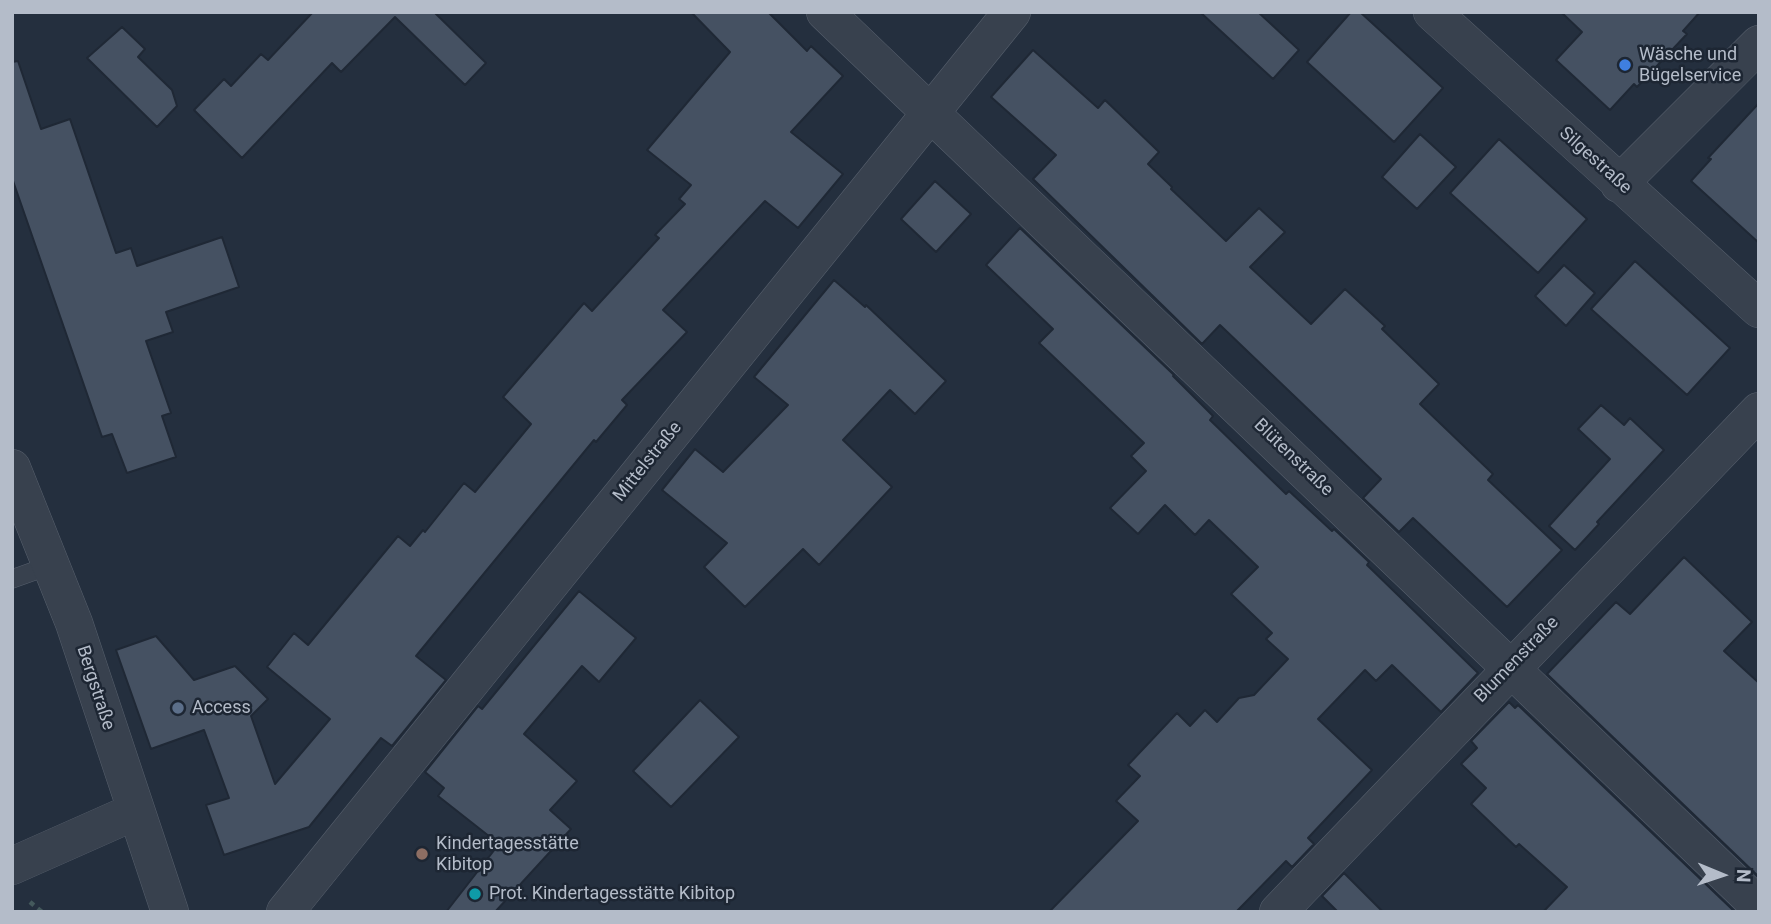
<!DOCTYPE html>
<html>
<head>
<meta charset="utf-8">
<style>
  body { margin:0 }
  #map { position:relative; width:1771px; height:924px; overflow:hidden; background:#242f3e; font-family:Roboto,sans-serif }
  canvas { display:block }
  .frame { position:absolute; inset:0; border:14px solid #b4bcc9; pointer-events:none }
  .north { position:absolute; left:1687px; top:840px; width:70px; height:70px; -webkit-text-stroke:5px #1d2633; paint-order:stroke; rotate:92deg; font-size:19px; font-weight:700; line-height:28px; text-align:center; color:#b4bcc9 }
  .north::after { content:''; display:block; margin:auto; width:24px; height:32px; background:#b4bcc9; clip-path:polygon(50% 0,100% 100%,50% 72%,0 100%) }
</style>
</head>
<body>
<div id="map">
<canvas width="1771" height="924"></canvas>
<div class="frame"></div>
<div class="north">N</div>
</div>
<script>
const ctx = document.querySelector('canvas').getContext('2d');
ctx.lineJoin = 'round';
function fillPath(path, color) {
  ctx.fillStyle = color;
  ctx.fill(path, 'evenodd');
}
function poly(rows) {
  const path = new Path2D();
  for (const r of rows) {
    path.moveTo(r[0], r[1]);
    for (let i = 2; i < r.length; i += 2) path.lineTo(r[i], r[i + 1]);
  }
  return path;
}
function trace(path, color, width, dash) {
  ctx.strokeStyle = color;
  ctx.lineWidth = width;
  ctx.lineCap = dash ? 'butt' : 'round';
  ctx.setLineDash(dash || []);
  ctx.stroke(path);
}
function label(font, color, halo, rows, align = 'center') {
  ctx.font = font + ' Roboto,sans-serif';
  ctx.lineWidth = 5;
  ctx.setLineDash([]);
  ctx.textBaseline = 'middle';
  ctx.strokeStyle = halo;
  ctx.fillStyle = color;
  for (const [text, x, y, turn = 0] of rows) {
    ctx.save();
    ctx.translate(x, y);
    ctx.rotate((+turn || 0) * Math.PI / 180);
    ctx.textAlign = isNaN(turn) ? turn : align;
    if (halo) ctx.strokeText(text, 0, 0);
    ctx.fillText(text, 0, 0);
    ctx.restore();
  }
}
const building = poly([
  [313,12,434,12,486,63,465,85,395,17,341,72,332,63,242,158,194,110,224,79,231,86,261,54,268,60,313,12],
  [691,12,768,12,807,51,811,46,843,76,791,132,843,174,798,228,765,201,663,310,687,332,622,400,627,405,596,442,594,440,416,656,446,680,392,746,381,738,309,827,224,855,206,805,229,798,204,730,151,749,116,650,156,636,194,680,235,666,268,699,251,716,275,784,330,719,267,667,294,633,308,645,398,536,410,546,423,530,425,532,464,483,475,492,531,424,503,397,584,303,592,311,659,238,655,235,685,204,679,199,691,185,647,150,730,52,691,12],
  [1200,12,1258,12,1299,50,1273,79,1200,12],
  [1351,12,1360,12,1443,88,1394,142,1307,62,1351,12],
  [1561,12,1700,12,1683,31,1687,34,1637,87,1634,84,1610,110,1556,60,1582,32,1561,12],
  [122,27,145,49,138,57,172,90,177,106,157,127,87,58,122,27],
  [1033,50,1098,108,1105,100,1159,152,1148,164,1172,187,1171,189,1226,241,1259,208,1285,232,1250,267,1311,324,1345,289,1385,326,1382,329,1439,384,1420,404,1493,474,1488,480,1562,550,1507,607,1413,518,1399,532,1363,498,1381,479,1220,325,1202,344,1033,179,1056,155,991,97,1033,50],
  [18,61,41,129,70,119,116,253,131,248,137,266,222,237,239,287,166,312,173,332,146,341,171,413,162,416,176,457,127,473,112,434,102,437,12,178,12,62,18,61],
  [1759,103,1759,243,1691,181,1711,159,1708,158,1759,103],
  [1420,134,1456,167,1417,209,1382,177,1420,134],
  [1499,139,1587,219,1538,273,1450,193,1499,139],
  [935,181,971,214,936,252,901,219,935,181],
  [1020,228,1174,375,1173,376,1213,416,1210,420,1286,494,1289,491,1332,531,1334,529,1369,562,1367,565,1478,673,1441,712,1392,665,1376,681,1365,670,1318,719,1372,770,1308,838,1314,844,1292,867,1286,861,1236,912,1049,912,1138,821,1116,801,1140,776,1128,765,1177,713,1190,726,1205,710,1217,722,1239,698,1254,695,1288,659,1266,639,1272,633,1231,594,1258,567,1209,520,1195,535,1165,505,1138,534,1110,508,1146,471,1131,456,1144,443,1039,343,1053,329,986,265,1020,228],
  [1635,261,1730,348,1687,395,1591,309,1635,261],
  [1564,265,1595,293,1566,326,1535,296,1564,265],
  [834,280,865,307,866,305,946,381,915,414,890,390,843,440,892,487,819,565,803,549,745,607,704,567,727,543,662,490,695,449,723,472,788,405,754,377,834,280],
  [1601,405,1624,425,1630,418,1664,450,1597,522,1599,524,1575,550,1549,526,1610,459,1578,429,1601,405],
  [1684,557,1752,622,1724,651,1759,683,1759,877,1547,674,1616,602,1630,614,1684,557],
  [579,591,636,638,599,682,582,666,524,734,577,781,550,810,571,829,495,912,446,912,499,844,438,796,444,788,425,772,478,706,482,709,579,591],
  [700,700,739,737,671,807,633,771,700,700],
  [1509,702,1515,708,1518,705,1735,912,1543,912,1567,887,1519,844,1516,847,1471,804,1486,788,1461,764,1477,748,1471,741,1509,702],
  [1344,873,1383,912,1338,912,1322,896,1344,873]
]);
fillPath(building, '#455162');
trace(building, '#1f2835', 2);
const service = poly([
  [12,579,51,565]
]);
const minor = poly([
  [825,12,1759,906],
  [1432,12,1759,309],
  [1619,184,1759,44],
  [12,468,74,623,170,912],
  [12,866,136,811],
  [285,912,1012,12],
  [1278,912,1759,411]
]);
trace(service, '#565f6c', 19);
trace(minor, '#565f6c', 38);
trace(poly([
  [30,902,42,912]
]), '#44595c', 4.5, [5, 5]);
trace(service, '#38414e', 18);
trace(minor, '#38414e', 37);
for (const [x, y, r, color] of [
  [1625,65,7,"#3f7fe0"],
  [178,708,7,"#5c6f8a"],
  [422,854,7,"#8d6e63"],
  [475,894,7,"#0f9aa8"]
]) {
  const dot = new Path2D();
  dot.arc(x, y, r, 0, 2 * Math.PI);
  ctx.fillStyle = color;
  ctx.fill(dot);
  trace(dot, '#1d2633', 2.5);
}
label('18px', '#b4bcc9', '#1d2633', [
  ["Wäsche und",1639,55],
  ["Bügelservice",1639,76],
  ["Access",192,708],
  ["Kindertagesstätte",436,844],
  ["Kibitop",436,865],
  ["Prot. Kindertagesstätte Kibitop",489,894]
], 'left');
label('18px', '#b4bcc9', '#1d2633', [
  ["Silgestraße",1595,161,42],
  ["Blütenstraße",1293,458,44],
  ["Mittelstraße",648,462,-51],
  ["Blumenstraße",1517,660,-46],
  ["Bergstraße",95,688,72]
]);
</script>
</body>
</html>
